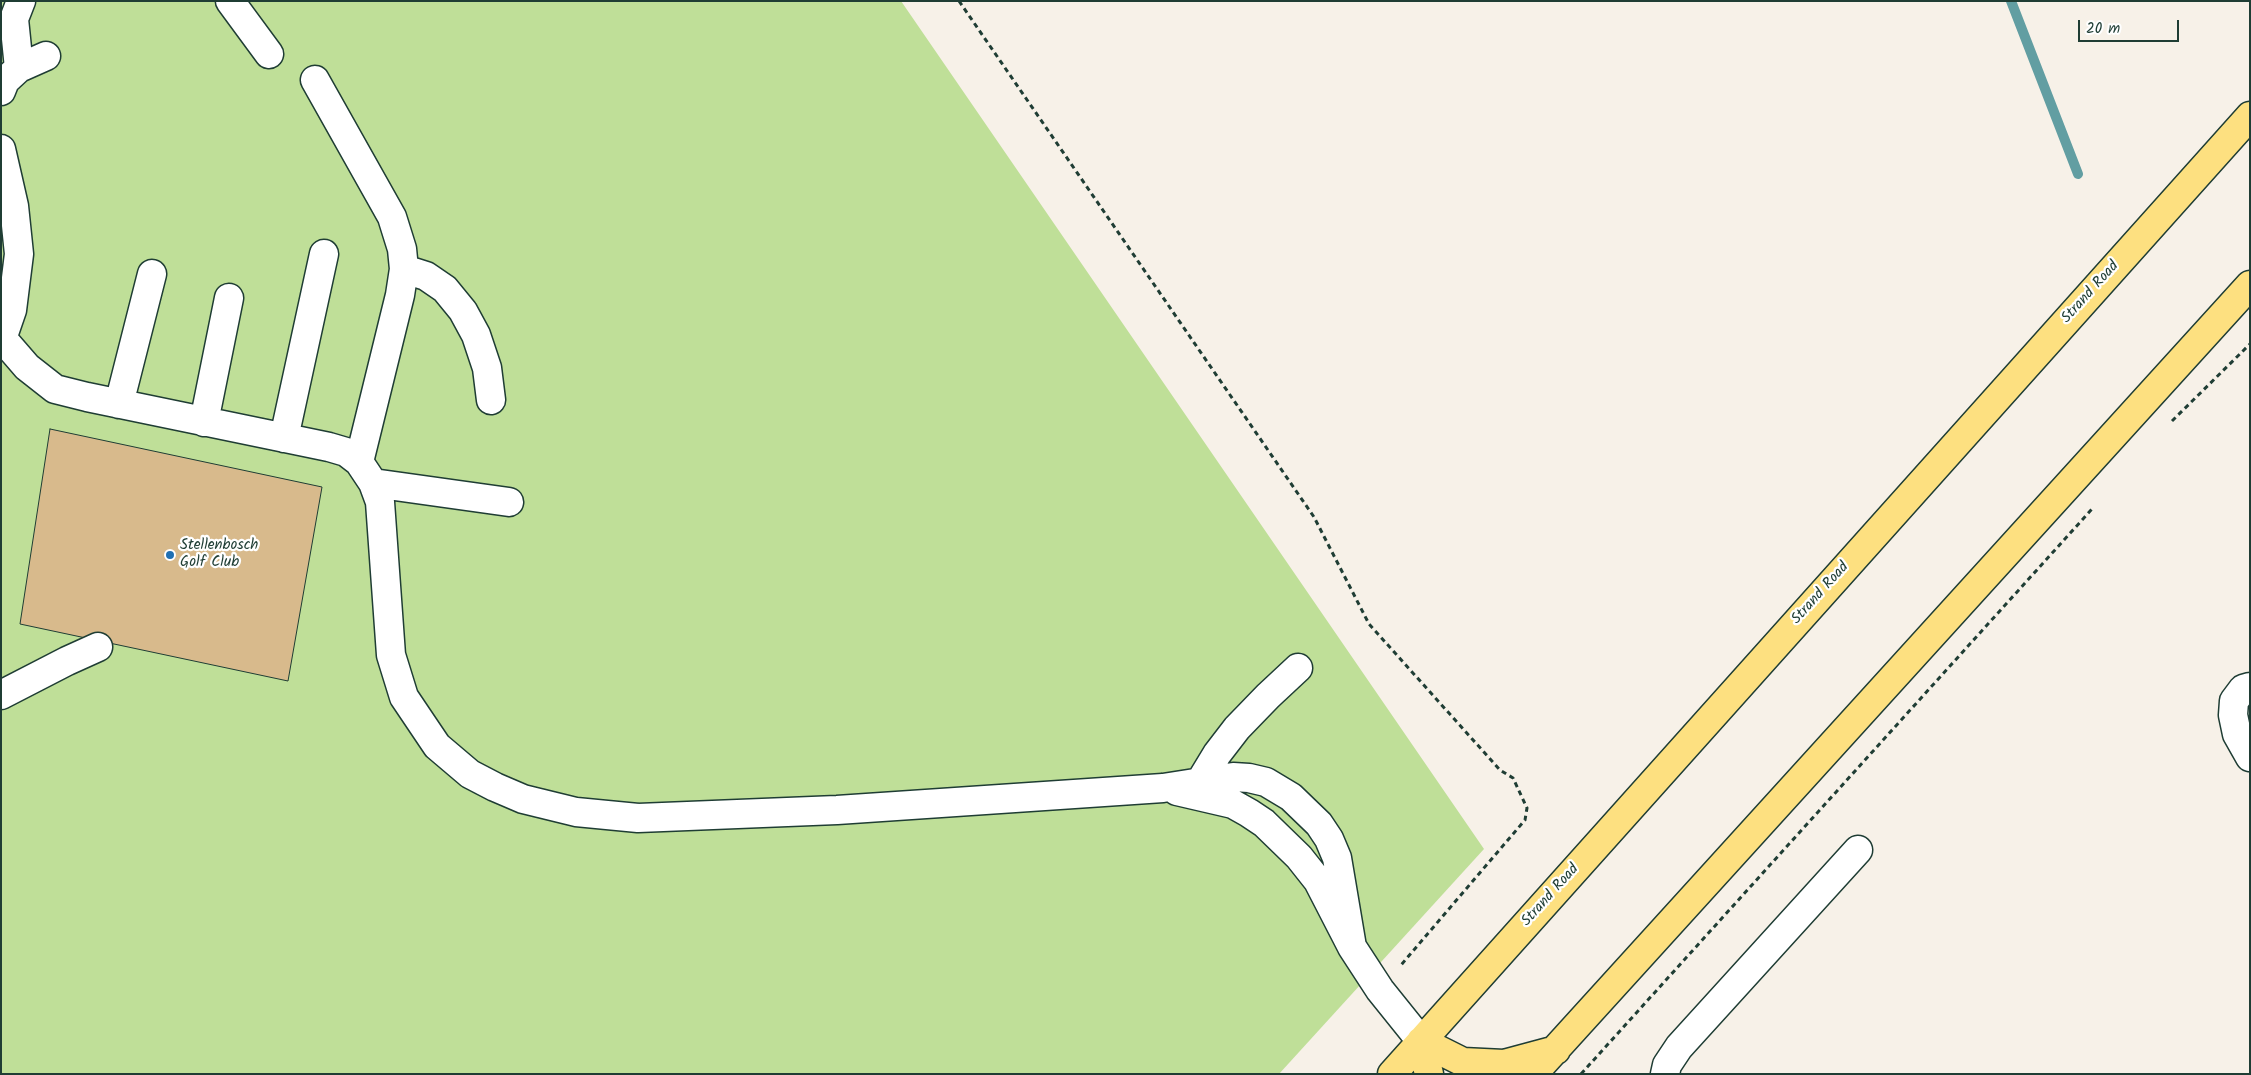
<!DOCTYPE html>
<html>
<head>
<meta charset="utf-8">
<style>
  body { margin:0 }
  #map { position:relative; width:2251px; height:1075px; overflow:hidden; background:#f7f1e8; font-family:Kalam,sans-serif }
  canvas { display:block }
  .frame { position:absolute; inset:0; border:2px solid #1f3d34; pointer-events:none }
  .scale { position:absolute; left:2078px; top:20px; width:101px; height:22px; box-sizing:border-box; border:2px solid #1f3d34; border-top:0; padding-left:6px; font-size:15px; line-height:18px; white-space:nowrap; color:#1f3d34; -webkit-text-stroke:4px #fff; paint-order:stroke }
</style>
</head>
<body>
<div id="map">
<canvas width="2251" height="1075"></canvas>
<div class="frame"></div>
<div class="scale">20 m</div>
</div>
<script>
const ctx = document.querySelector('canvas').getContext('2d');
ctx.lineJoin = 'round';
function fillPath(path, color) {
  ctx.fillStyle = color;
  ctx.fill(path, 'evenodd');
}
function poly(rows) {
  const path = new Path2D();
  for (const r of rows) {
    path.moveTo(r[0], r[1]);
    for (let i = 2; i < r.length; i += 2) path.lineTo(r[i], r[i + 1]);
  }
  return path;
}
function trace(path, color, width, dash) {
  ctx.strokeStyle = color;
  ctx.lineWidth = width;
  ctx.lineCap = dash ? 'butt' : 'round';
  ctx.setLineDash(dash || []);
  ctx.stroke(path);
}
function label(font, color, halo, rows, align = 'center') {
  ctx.font = font + ' Kalam,sans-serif';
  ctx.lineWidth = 4.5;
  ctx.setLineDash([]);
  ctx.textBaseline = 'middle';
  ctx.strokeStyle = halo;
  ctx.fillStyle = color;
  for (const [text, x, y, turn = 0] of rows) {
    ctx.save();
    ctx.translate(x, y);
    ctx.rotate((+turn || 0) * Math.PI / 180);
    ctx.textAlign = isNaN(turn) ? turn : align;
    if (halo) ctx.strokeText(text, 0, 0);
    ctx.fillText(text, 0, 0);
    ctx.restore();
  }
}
fillPath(poly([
  [1,1,901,1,1484,849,1279,1074,1,1074]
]), '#bfdf98');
trace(poly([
  [2011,1,2078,174]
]), '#629ea2', 10);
const building = poly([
  [50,429,322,487,288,681,20,624,50,429]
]);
fillPath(building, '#d8ba8c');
trace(building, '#1f3d34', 1);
const minor = poly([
  [230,1,269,54],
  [19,68,14,19,21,1],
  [315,80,392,217,402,249,404,269,400,295,359,462],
  [1,91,5,81,19,68,46,56],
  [1,149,14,206,19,254,12,310,1,342],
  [404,269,426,276,445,289,463,311,476,335,487,368,491,400],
  [1,337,27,367,55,389,87,397,329,447,346,452,359,462,373,483,380,502,391,655,404,697,437,746,470,774,495,787,523,799,576,812,638,818,837,810,1163,788,1233,777,1249,778,1266,782,1291,797,1319,824,1329,839,1337,858,1352,947],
  [119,404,152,274],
  [204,422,229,298],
  [284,438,324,254],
  [373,483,509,502],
  [2250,687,2243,689,2234,701,2233,715,2237,734,2250,757],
  [1,695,67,661,98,647],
  [1200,782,1217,754,1237,728,1268,696,1298,668],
  [1177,791,1233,804,1249,813,1264,823,1299,857,1318,881,1352,947,1380,990,1421,1041],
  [1665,1074,1667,1065,1679,1047,1858,850]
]);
const major = poly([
  [1421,1041,1463,1062,1504,1064,1556,1050],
  [1421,1041,1429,1074],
  [1392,1074,2250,116],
  [1533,1074,2250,285]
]);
trace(minor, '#1f3d34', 31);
trace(major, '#1f3d34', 31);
trace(poly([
  [959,1,1314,517,1369,624,1500,770,1513,778,1527,808,1525,820,1401,965],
  [2172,421,2250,344],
  [1581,1074,2092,509]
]), '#1f3d34', 3, [5, 4]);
trace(minor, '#fff', 28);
trace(major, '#fde080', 28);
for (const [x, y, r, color] of [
  [170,555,5,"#1f6fb2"]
]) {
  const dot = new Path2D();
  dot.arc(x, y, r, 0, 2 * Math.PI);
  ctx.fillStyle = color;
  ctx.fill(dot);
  trace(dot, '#fff', 2);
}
label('15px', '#1f3d34', '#fff', [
  ["Strand Road",2091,293,-48],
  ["Strand Road",1821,594,-48],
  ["Strand Road",1551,896,-48]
]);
label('15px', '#1f3d34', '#fff', [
  ["Stellenbosch",180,546],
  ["Golf Club",180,563]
], 'left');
</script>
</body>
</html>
